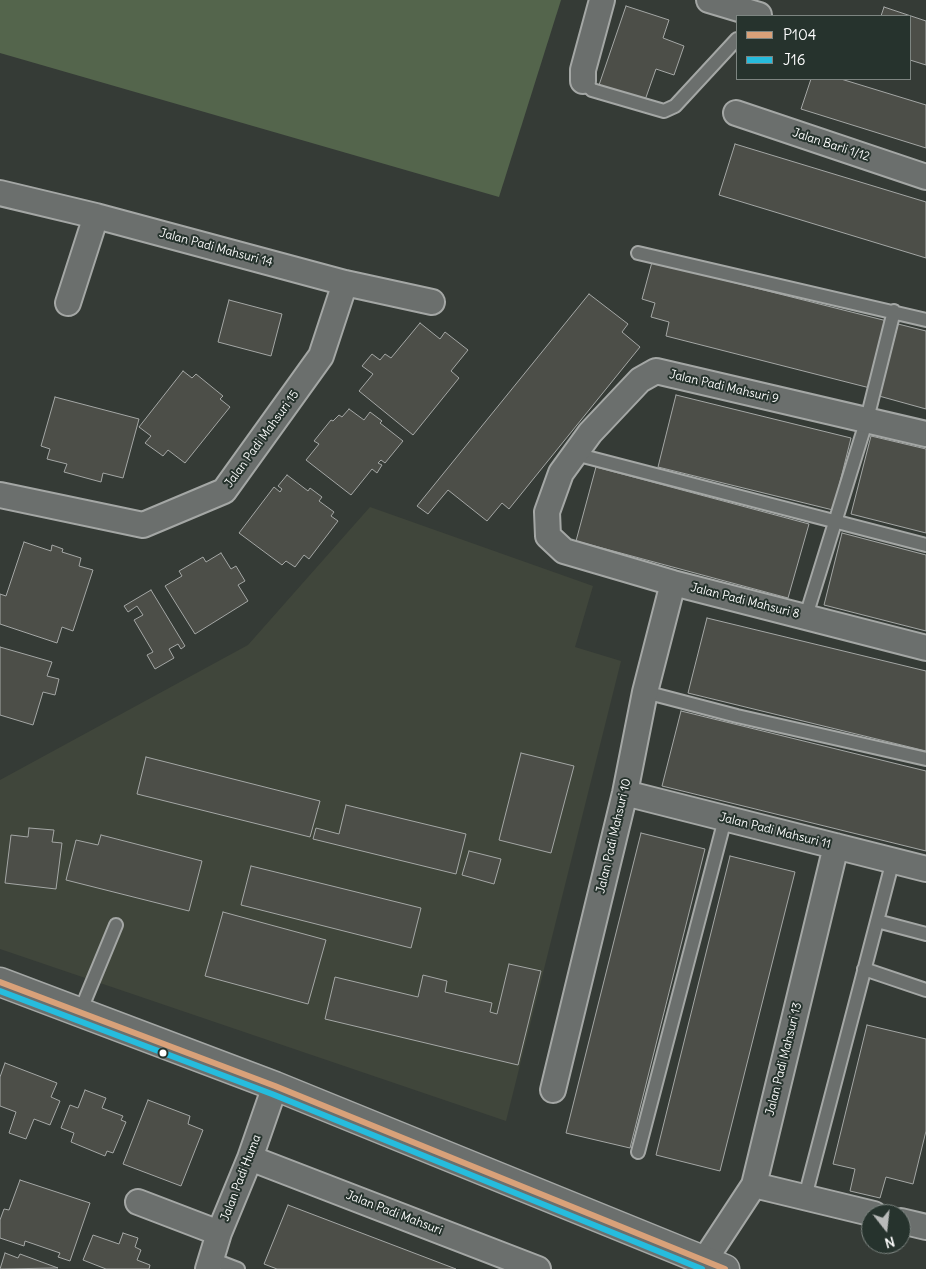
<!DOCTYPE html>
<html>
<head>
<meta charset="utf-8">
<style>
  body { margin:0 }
  #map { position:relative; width:926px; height:1269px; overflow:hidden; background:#353b36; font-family:Delius,sans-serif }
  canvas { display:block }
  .legend { position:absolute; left:736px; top:15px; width:175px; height:65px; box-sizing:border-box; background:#26332d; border:1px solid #7d8581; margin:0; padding:6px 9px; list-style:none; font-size:15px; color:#fff }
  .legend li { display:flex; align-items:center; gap:10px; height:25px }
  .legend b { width:25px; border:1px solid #7d8581 }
  .north { position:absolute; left:861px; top:1204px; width:50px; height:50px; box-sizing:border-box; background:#26332d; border:1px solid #7d8581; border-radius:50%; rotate:164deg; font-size:14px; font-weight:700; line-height:20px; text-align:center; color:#fff }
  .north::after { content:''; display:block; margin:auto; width:18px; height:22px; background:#b8bab9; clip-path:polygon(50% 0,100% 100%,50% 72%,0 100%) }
</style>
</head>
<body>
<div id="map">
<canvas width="926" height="1269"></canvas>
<ul class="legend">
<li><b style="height:6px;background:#d9a179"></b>P104</li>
<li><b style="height:6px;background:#26bcdd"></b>J16</li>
</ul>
<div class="north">N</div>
</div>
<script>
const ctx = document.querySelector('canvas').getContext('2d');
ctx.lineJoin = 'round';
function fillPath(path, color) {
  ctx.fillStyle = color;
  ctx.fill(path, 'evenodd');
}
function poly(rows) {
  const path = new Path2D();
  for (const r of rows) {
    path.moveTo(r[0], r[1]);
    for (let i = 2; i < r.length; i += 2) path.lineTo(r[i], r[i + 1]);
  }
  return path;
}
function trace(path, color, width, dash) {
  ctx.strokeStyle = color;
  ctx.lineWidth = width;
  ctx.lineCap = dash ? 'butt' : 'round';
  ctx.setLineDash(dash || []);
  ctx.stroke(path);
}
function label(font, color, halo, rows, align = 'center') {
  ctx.font = font + ' Delius,sans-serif';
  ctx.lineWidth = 4;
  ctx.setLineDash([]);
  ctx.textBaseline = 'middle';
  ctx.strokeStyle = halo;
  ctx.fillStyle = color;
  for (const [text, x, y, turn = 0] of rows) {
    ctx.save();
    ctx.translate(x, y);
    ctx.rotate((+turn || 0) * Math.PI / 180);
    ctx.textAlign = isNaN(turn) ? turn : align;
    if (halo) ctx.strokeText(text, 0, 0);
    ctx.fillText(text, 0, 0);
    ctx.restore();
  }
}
fillPath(poly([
  [370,507,593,586,575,647,621,661,506,1121,0,949,0,780,248,645]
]), '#40463b');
fillPath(poly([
  [0,0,561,0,499,197,0,53]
]), '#54654c');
const building = poly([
  [626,6,669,20,663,38,684,46,674,75,656,69,644,103,598,88,626,6],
  [884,7,926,21,926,65,910,60,910,16,881,16,884,7],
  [811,79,841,79,926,105,926,148,801,109,811,79],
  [735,144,926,202,926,258,719,195,735,144],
  [652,262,887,321,870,388,666,336,669,322,651,317,655,303,642,299,652,262],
  [589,294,628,324,622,332,640,347,509,509,502,503,487,521,448,490,428,514,417,506,589,294],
  [229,300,282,314,271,356,218,342,229,300],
  [420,323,440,339,445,332,468,350,451,371,459,378,413,435,359,391,373,374,362,366,372,354,380,360,385,354,391,358,420,323],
  [898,324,926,331,926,409,879,396,898,324],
  [183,371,192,378,196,374,223,396,220,399,230,407,185,463,168,450,163,456,145,443,151,436,139,427,183,371],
  [676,395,851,438,833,510,658,467,676,395],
  [55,397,139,419,123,478,103,473,101,482,64,472,67,464,47,459,50,449,41,446,55,397],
  [349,409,364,420,370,412,382,421,380,423,403,441,385,463,381,460,378,463,382,465,377,473,372,469,351,495,306,460,319,444,314,441,331,420,333,421,339,415,342,417,349,409],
  [871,436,926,449,926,533,851,514,871,436],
  [596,467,809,524,788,598,576,541,596,467],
  [287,475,308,491,310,488,322,497,319,501,334,512,331,516,338,521,309,559,304,555,295,567,286,561,282,565,239,533,274,487,280,492,282,489,278,486,287,475],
  [842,533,926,555,926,631,824,605,842,533],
  [24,542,51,551,52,545,63,549,62,552,81,558,79,566,93,570,73,631,62,627,57,643,0,624,0,594,6,596,24,542],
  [221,553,231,569,236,566,245,581,238,585,248,601,195,634,165,586,182,576,179,571,203,557,206,562,221,553],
  [151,590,185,646,181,649,178,644,169,649,174,658,155,669,147,655,153,652,134,620,143,615,137,606,128,612,124,606,151,590],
  [707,618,926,671,926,751,688,693,707,618],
  [0,647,52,662,47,676,59,679,55,695,43,692,33,725,0,715,0,647],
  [681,711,926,771,926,851,662,786,681,711],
  [521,753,574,766,551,853,499,840,521,753],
  [146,757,320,801,310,837,137,794,146,757],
  [346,805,466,834,456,874,313,839,316,828,339,834,346,805],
  [29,828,54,830,52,842,62,843,56,889,5,883,11,835,28,837,29,828],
  [641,833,705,849,630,1148,566,1133,641,833],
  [101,835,202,861,189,911,66,880,76,840,98,845,101,835],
  [469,851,501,859,494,884,462,875,469,851],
  [730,856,795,872,720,1171,656,1155,730,856],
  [251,866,421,908,411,948,241,905,251,866],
  [223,912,326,940,308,1004,205,976,223,912],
  [509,964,541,971,518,1065,325,1019,335,977,418,997,423,975,447,981,445,992,492,1003,490,1012,497,1014,509,964],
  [867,1025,926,1039,926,1131,913,1184,886,1177,880,1198,850,1191,855,1169,833,1164,867,1025],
  [5,1063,57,1083,51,1097,60,1101,50,1125,34,1119,26,1139,9,1133,16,1112,0,1106,0,1077,5,1063],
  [85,1090,106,1098,102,1108,123,1116,121,1120,126,1122,113,1153,107,1151,105,1156,71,1142,74,1133,61,1128,70,1105,78,1108,85,1090],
  [148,1100,190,1116,188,1124,203,1130,181,1186,123,1164,148,1100],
  [20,1180,90,1203,70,1261,58,1257,60,1253,25,1241,24,1246,0,1238,0,1220,4,1209,9,1210,20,1180],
  [288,1205,456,1269,277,1269,264,1264,288,1205],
  [123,1233,138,1238,135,1247,141,1250,137,1260,150,1265,149,1269,106,1269,83,1260,93,1235,119,1244,123,1233],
  [5,1253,18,1258,20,1254,58,1268,0,1269,5,1253]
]);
fillPath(building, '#4c4e48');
trace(building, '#a4a7a5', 1);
const service = poly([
  [583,81,592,90,664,111,675,106,737,39],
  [638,253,926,320],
  [575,454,926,545],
  [806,616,867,419,894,311],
  [645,692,737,716,926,759],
  [877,921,926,934],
  [864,969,926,990],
  [80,1012,116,925],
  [638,1152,725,819],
  [805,1197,893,860],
  [212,1259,238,1269]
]);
const minor = poly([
  [709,0,759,15],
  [583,81,583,70,602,0],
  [736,113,926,177],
  [0,193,96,216,345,283,432,302],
  [68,303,96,216],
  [926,434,656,371,640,380,590,433,561,473,547,512,548,536,564,551,673,583,926,648],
  [0,495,143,525,224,491,321,356,345,283],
  [625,793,926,869],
  [553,1090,625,793,645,692,673,583],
  [250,1158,538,1269],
  [754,1185,874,1214],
  [138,1202,219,1233],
  [901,1221,926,1227],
  [704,1261,754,1185,836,846],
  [208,1269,219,1233,250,1158,275,1086]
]);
const secondary = poly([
  [0,982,275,1086,725,1269]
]);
trace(service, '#a4a7a5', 16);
trace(minor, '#a4a7a5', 28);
trace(secondary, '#a4a7a5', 31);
trace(service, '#6b6f6d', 12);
trace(minor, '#6b6f6d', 24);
trace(secondary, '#6b6f6d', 28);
trace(poly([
  [0,982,275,1086,725,1269]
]), '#d9a179', 6);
trace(poly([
  [0,991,272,1094,702,1269]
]), '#26bcdd', 6);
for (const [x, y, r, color] of [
  [163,1053,4.5,"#fff"]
]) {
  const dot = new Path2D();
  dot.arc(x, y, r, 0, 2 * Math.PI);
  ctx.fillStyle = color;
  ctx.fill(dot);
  trace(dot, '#26332d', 2);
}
label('12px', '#fff', '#26332d', [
  ["Jalan Barli 1/12",831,145,18],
  ["Jalan Padi Mahsuri 14",216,248,15],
  ["Jalan Padi Mahsuri 9",724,387,13],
  ["Jalan Padi Mahsuri 15",262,439,-54],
  ["Jalan Padi Mahsuri 8",745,601,14],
  ["Jalan Padi Mahsuri 11",775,831,14],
  ["Jalan Padi Mahsuri 10",614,836,-77],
  ["Jalan Padi Mahsuri 13",784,1059,-76],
  ["Jalan Padi Huma",241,1178,-69],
  ["Jalan Padi Mahsuri",394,1213,21]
]);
</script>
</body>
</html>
